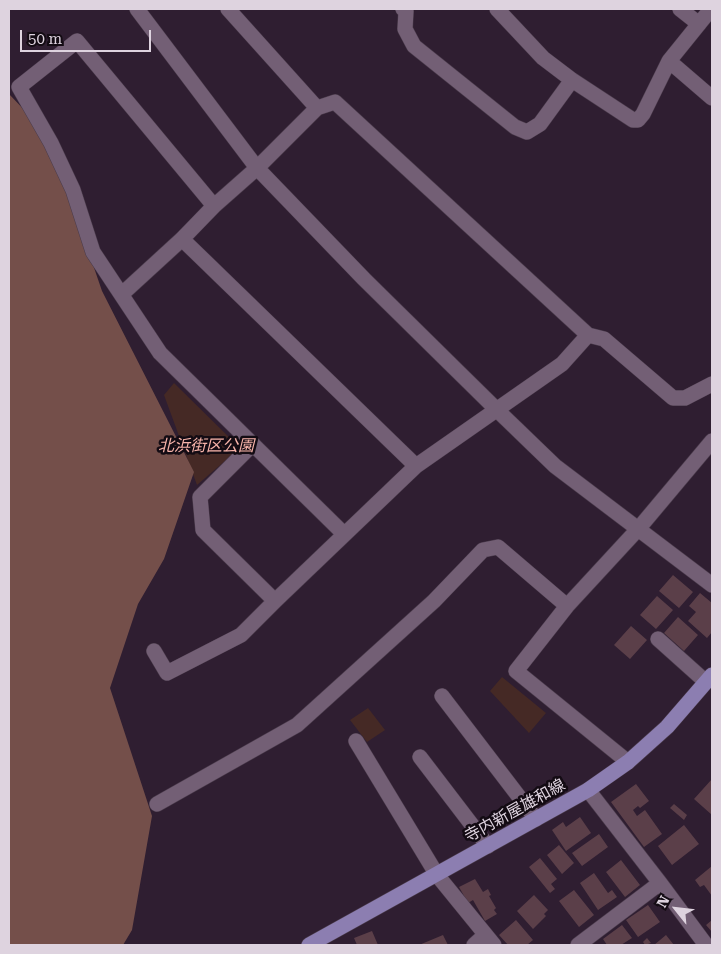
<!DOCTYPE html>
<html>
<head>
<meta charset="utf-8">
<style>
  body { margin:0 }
  #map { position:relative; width:721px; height:954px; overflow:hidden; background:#2f1e31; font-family:"Roboto Serif",serif }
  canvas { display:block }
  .frame { position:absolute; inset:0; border:10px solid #ded3df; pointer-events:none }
  .north { position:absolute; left:651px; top:884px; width:50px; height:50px; -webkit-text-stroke:4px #130b13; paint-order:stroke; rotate:299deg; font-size:14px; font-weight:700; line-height:20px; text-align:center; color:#ded3df }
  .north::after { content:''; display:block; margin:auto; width:18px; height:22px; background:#ded3df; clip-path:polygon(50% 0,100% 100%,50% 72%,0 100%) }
  .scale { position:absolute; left:20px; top:30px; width:131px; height:22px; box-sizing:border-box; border:2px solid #ded3df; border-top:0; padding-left:6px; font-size:15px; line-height:18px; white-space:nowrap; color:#ded3df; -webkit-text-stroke:4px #130b13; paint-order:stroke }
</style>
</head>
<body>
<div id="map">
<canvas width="721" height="954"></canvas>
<div class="frame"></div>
<div class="north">N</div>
<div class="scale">50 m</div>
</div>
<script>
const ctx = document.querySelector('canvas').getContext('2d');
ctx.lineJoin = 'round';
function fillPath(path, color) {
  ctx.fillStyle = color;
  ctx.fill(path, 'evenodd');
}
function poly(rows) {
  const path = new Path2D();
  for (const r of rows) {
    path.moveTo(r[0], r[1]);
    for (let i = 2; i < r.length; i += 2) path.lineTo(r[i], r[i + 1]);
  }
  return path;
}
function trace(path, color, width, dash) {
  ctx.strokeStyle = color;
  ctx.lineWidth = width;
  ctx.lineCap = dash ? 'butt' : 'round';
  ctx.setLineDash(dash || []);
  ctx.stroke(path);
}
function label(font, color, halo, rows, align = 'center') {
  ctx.font = font + ' "Roboto Serif","Noto Sans JP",serif';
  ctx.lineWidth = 5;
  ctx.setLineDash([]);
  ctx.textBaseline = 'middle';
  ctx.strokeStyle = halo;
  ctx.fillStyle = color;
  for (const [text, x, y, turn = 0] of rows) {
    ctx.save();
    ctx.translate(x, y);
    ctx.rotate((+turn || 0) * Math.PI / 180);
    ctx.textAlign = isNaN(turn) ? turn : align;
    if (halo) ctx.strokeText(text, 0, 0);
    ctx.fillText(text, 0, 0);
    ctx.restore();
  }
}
fillPath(poly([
  [174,383,240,448,197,485,164,395],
  [502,677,546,713,529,733,490,691],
  [368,708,385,730,367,742,350,720]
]), '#452925');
fillPath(poly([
  [9,94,30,116,65,183,102,291,194,472,164,559,138,604,110,688,152,816,132,930,123,945,9,945]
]), '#744f4a');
fillPath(poly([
  [673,575,693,592,679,608,659,591],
  [700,593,712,603,712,632,707,638,688,621,696,612,689,606],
  [657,596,673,610,656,629,640,615],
  [678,617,698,635,684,651,664,633],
  [631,626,647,640,630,659,614,645],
  [712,779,712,815,694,799],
  [636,784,649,801,640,808,638,806,633,810,637,816,645,810,662,834,644,847,611,802],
  [674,804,687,815,684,820,670,808],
  [580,817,591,833,566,851,552,830,563,822,566,827],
  [684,825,699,844,672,865,658,846],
  [599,834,608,847,582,866,572,853],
  [559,845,574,863,562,874,547,855],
  [540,858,557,879,551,884,555,889,550,893,529,867],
  [621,860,640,885,625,897,606,872],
  [712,866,712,896,704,885,700,887,695,880],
  [594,873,608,893,612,890,617,897,598,910,580,883],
  [475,879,483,892,488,889,491,895,489,896,496,908,494,910,497,914,485,921,473,900,468,903,459,887],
  [574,890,594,915,579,927,559,901],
  [534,895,548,910,544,914,546,916,533,929,517,911],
  [648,905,660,922,638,937,626,920],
  [516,920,533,940,527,945,508,945,499,935],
  [712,920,712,932,706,925],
  [622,925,632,938,621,945,607,945,603,939],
  [372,931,378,945,357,945,354,938],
  [443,935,448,945,419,945],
  [666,935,674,945,654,945],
  [647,938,651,943,645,945,643,942]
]), '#5b3f49');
const minor = poly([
  [137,9,257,168,364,279,496,409,555,466,712,585],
  [403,9,406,11,405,29,414,46,515,127,527,132,540,124,572,80],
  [497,9,543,58,572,80,633,120,638,120,643,114,669,61],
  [680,9,699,24],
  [711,9,669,61,712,98],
  [214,206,77,41,19,87,51,143,73,190,93,252,160,353,344,534],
  [182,239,416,466],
  [122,294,182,239,214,206,257,168,317,108,228,9],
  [588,335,604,339,673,398,685,398,712,384],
  [253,444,200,497,203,530,275,601],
  [658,639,706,682],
  [154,651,167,673,241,635,275,601,416,466,562,364,588,335,335,102,317,108],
  [442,696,536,819],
  [356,741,437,875,494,945],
  [420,757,488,846],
  [628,762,516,671,567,606,639,528,712,441],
  [588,790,660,883,706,945],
  [157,804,297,725,434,601,483,550,498,547,567,606],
  [474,945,485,935],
  [578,945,660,883]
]);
const major = poly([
  [309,945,588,790,628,762,667,727,712,675]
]);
trace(minor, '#4b3c4c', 16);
trace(major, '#4b3c4c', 16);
trace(minor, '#735f75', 15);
trace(major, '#8c7eb1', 15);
label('italic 16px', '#f7b3a9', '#130b13', [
  ["北浜街区公園",206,446]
]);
label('16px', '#ded3df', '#130b13', [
  ["寺内新屋雄和線",515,811,-29]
]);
</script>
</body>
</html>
